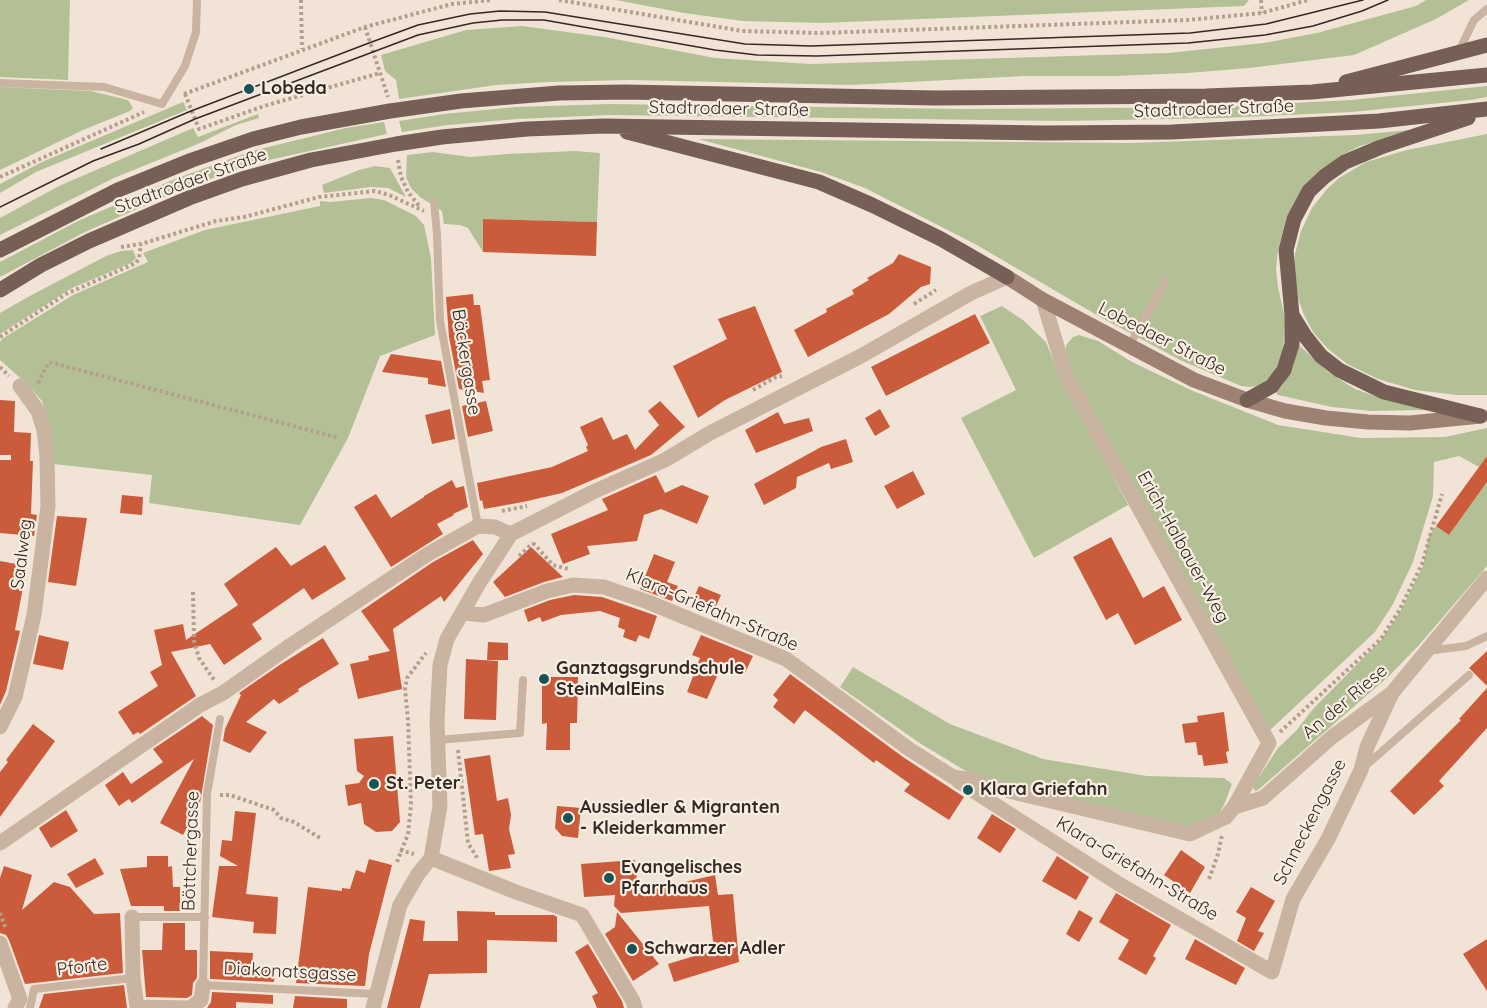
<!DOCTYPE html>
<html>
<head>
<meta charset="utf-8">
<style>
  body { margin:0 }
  canvas { display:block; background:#f1e4d6 }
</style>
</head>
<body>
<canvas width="1487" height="1008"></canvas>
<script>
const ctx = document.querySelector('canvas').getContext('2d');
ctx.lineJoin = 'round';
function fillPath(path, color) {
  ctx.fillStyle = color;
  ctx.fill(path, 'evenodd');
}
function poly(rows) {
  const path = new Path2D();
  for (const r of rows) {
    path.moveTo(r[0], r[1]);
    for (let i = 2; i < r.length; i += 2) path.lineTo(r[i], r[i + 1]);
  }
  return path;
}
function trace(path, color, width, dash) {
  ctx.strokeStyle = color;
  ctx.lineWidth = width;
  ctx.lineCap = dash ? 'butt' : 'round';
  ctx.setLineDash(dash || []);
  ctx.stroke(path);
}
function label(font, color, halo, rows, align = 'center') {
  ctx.font = font + ' Quicksand,sans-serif';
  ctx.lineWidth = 4.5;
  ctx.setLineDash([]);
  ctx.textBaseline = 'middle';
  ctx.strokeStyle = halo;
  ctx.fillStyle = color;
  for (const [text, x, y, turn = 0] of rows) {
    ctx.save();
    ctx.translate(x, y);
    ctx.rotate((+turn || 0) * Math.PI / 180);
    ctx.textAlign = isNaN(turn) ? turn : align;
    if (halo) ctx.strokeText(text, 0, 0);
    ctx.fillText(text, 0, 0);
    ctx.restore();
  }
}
fillPath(poly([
  [0,0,70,0,68,80,0,77],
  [616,0,1249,0,1244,6,822,23,743,21,684,13],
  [1426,0,1469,0,1436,19,1354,55,1249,68,1188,73,1115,76,1025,76,851,85,630,80,548,82,496,85,399,99,396,80,385,71,381,55,466,30,522,26,604,37,715,58,811,64,1168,53,1264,43,1317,33,1416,6],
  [1487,86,1487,97,1470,100,1352,112,1222,118,1062,121,609,115,517,119,448,125,402,132,399,121,444,114,516,107,609,104,966,109,1221,107,1351,100],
  [0,87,91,91,128,100,133,108,130,111,83,130,0,170],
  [183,102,187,110,36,172,0,193,0,184,42,162],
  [258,114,259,118,236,125,200,143,114,178,0,235,0,218,59,186,193,128,198,137],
  [384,122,387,134,255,163,180,190,85,232,0,277,0,262,78,221,175,179,252,151,346,128],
  [1409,130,1410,132,1360,146,1342,155,1287,216,1278,250,1276,269,1278,287,1285,318,1283,350,1280,362,1270,378,1257,386,1250,387,1241,386,1180,360,1102,318,975,244,865,188,821,172,698,139,1131,143,1355,135],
  [1487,134,1487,395,1457,395,1415,390,1378,379,1347,364,1327,348,1313,332,1304,315,1298,298,1294,266,1295,254,1301,231,1312,208,1327,189,1339,178,1366,162,1407,150],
  [575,151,600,153,597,222,484,219,483,252,468,228,460,225,444,224,442,211,420,197,411,188,406,177,407,155,433,152,470,157,507,154],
  [375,166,390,168,406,197,388,188,371,187,324,193,322,185,359,170],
  [371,198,384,200,416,216,424,225,431,258,435,335,380,356,348,438,300,525,149,503,152,475,54,464,48,420,42,401,27,384,0,360,0,342,2,339,73,295,148,262,143,253,205,230,320,206,320,201,330,202],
  [133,250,136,258,131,263,72,288,0,334,0,313,26,298,106,256,121,251],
  [1002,306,1023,320,1046,342,1060,377,1128,505,1034,558,961,418,1016,390,980,316],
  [1079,335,1098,341,1132,362,1193,391,1278,425,1361,438,1445,437,1487,428,1487,456,1479,467,1459,456,1434,462,1433,496,1413,562,1393,604,1375,632,1269,731,1065,362,1066,345,1073,337],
  [1298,344,1328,372,1355,389,1386,400,1429,410,1371,411,1332,407,1278,395,1276,393,1282,386,1293,368],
  [1487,482,1487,566,1419,645,1389,676,1258,790,1255,791,1253,787,1255,783,1278,748,1296,731,1313,709,1382,639,1401,610,1423,566,1429,536,1436,526,1449,535],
  [853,667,950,724,1043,759,1147,776,1224,778,1232,784,1224,805,1216,819,1191,826,1176,825,1055,798,969,773,918,742,840,687]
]), '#b3c096');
fillPath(poly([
  [483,219,597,222,596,256,483,252],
  [899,254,931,267,930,284,921,287,889,314,808,357,794,330,827,312,826,309,854,294,852,290,869,280,867,278,893,263],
  [473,294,474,305,480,305,490,380,482,381,484,393,459,389,449,337,446,297],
  [755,306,782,372,725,400,698,418,673,366,727,339,718,319],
  [975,314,990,343,886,396,871,367],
  [391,354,441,361,446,387,428,384,428,378,382,372],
  [0,400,15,401,14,432,31,433,30,461,33,461,31,514,37,515,34,536,0,533,0,460,11,460,11,455,0,455],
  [486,401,493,431,468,437,462,406],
  [660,401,685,427,651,455,562,493,523,502,484,509,482,500,480,501,477,483,552,467,588,451,586,447,588,445,580,427,602,417,613,440,627,434,635,450,659,425,648,411],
  [450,409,455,439,432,444,425,415],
  [880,409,890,427,875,436,865,418],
  [778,412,784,424,809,418,813,431,756,453,745,430],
  [846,439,853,462,831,469,829,463,797,477,796,488,764,505,754,484,821,447],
  [1487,456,1487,482,1449,535,1436,526],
  [913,471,925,494,897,509,884,486],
  [656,475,665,493,682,485,709,496,697,524,661,509,644,515,637,541,587,546,590,554,563,564,551,534,608,510,602,499],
  [452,480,456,488,464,486,468,507,453,514,454,515,437,524,443,534,391,567,354,507,376,494,391,518,424,497,424,496],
  [122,495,143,497,142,515,120,513],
  [57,516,87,518,76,586,48,582],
  [1111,537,1143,598,1164,586,1182,620,1135,645,1118,613,1106,620,1073,557],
  [473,540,483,554,444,602,441,596,393,629,402,689,358,699,350,664,369,660,368,656,390,651,361,611,433,562],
  [325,545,346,579,312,600,304,588,252,624,262,639,224,665,210,644,171,652,196,696,140,734,138,732,133,735,118,712,158,686,150,672,162,665,154,630,183,624,186,640,238,605,224,584,249,566,276,547,291,566],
  [531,547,563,577,544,582,505,597,493,582],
  [654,554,675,562,667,582,678,586,672,601,640,589],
  [0,561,27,566,15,630,20,631,6,691,0,705],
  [699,586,721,595,712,615,690,606],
  [574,595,602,597,657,616,649,639,639,635,636,642,623,637,625,630,618,627,620,618,600,611,561,615,542,622,540,617,528,622,524,610,550,600],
  [39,635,69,642,63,670,33,664],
  [701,635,753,656,744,675,722,665,707,699,687,692,700,658,692,655],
  [323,638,339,664,298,689,299,691,279,704,274,699,246,722,267,732,250,753,223,741,225,729,241,695,239,693,281,664],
  [488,642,508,643,508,660,487,660],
  [1487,651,1487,686,1469,668],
  [466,659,498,661,496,720,464,719],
  [790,674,903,757,964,797,949,820,904,791,910,784,876,760,874,763,805,710,794,724,773,707,778,700,773,695],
  [542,677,578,677,577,723,570,723,570,750,546,750,547,723,542,724],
  [1487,688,1487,728,1439,781,1444,786,1414,815,1390,791,1461,720,1459,719],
  [1224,712,1229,751,1226,752,1228,763,1204,766,1202,755,1198,755,1196,742,1185,743,1182,724,1198,722,1197,716],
  [202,716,213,725,200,803,183,835,160,823,194,759,132,803,129,799,119,806,105,785,123,772,131,784,163,762,153,749],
  [33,724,55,741,0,817,0,772,8,762,6,760],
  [393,736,400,822,392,831,376,832,364,824,361,803,348,806,345,785,359,783,364,776,357,771,354,739],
  [490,755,497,801,508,798,511,815,509,829,515,854,508,855,511,868,489,871,483,834,475,835,464,759],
  [557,806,581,808,578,838,562,836,555,828],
  [66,810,78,831,51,848,39,828],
  [235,811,256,813,246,894,278,897,276,934,253,933,254,922,212,917,219,866,238,866,220,856,222,840,232,841],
  [992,814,1016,829,1000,853,977,838],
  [1181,850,1205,867,1190,893,1164,875],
  [147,856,168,856,168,867,172,866,173,887,180,887,180,911,164,911,164,906,131,906,120,869,147,867],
  [1057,856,1089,877,1076,900,1042,881],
  [95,858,104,874,76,888,67,874],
  [369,859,392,865,369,954,365,986,296,983,308,887,342,891,342,888,350,889,356,870,365,873],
  [635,860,638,893,715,875,718,895,733,894,739,962,674,982,668,964,714,950,709,906,621,913,614,906,615,895,584,897,581,864],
  [4,866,32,875,22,910,54,882,70,887,94,914,120,913,123,973,25,984,9,940,6,935,0,933,0,878],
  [1251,887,1275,901,1258,931,1264,933,1254,951,1237,941,1246,918,1236,912],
  [1116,893,1171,925,1153,956,1156,958,1146,975,1118,959,1129,940,1099,922],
  [1079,910,1093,918,1079,942,1066,934],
  [457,911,495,912,495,915,554,915,557,917,557,942,487,940,487,973,429,974,420,1008,387,1008,410,919,425,921,423,941,458,941],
  [617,912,659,964,633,981,605,934,615,927],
  [163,923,185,923,185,950,197,950,197,978,193,983,192,995,187,998,146,997,142,950,162,950],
  [1195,939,1245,968,1236,985,1185,959],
  [1487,939,1487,991,1463,954],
  [588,944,622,1001,624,1008,597,1008,592,996,598,993,575,952],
  [210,951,253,953,252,965,275,967,274,982,210,979],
  [124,985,127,1008,39,1008,44,994],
  [212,992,273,995,273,1004,236,1002,236,1008,207,1008,211,1002],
  [295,996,347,999,347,1008,293,1008]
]), '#ca5c3c');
trace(poly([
  [301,0,302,49],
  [559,0,742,31,822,33,1187,20,1262,13,1308,0],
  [1261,0,1262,13],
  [365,27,388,97],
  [184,94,365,27,452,4,492,0],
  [185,94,199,129,264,106,380,73],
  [398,160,401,177,408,192,420,207],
  [0,177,144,112],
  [121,247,141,244,216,221,244,217,319,197,375,191,389,195,424,211],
  [914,304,936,290],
  [0,337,66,294,136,263,139,258,141,244],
  [0,367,9,376],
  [38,383,49,362,339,438],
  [753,390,776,377,782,376],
  [502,511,527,506],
  [533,543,553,565,568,569],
  [519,556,533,543],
  [193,592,194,641,199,658,214,680],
  [1280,732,1381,639,1400,609,1422,564,1442,494],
  [458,750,468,843,478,859],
  [220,795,230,795,274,810,281,818,294,822,320,838],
  [400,850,414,854],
  [397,862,408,834,411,805,408,720,405,689,407,678,426,653],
  [1209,879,1218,854,1222,835],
  [0,913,6,929]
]), '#b59e8d', 4, [3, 3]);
trace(poly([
  [1459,51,1474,20,1487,9],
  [0,83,104,87,162,104,185,66,196,32,197,0],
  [434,202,437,234,440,321,478,526],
  [1129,346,1166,280],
  [1427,651,1466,646,1487,636],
  [220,719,207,794,203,985,375,994],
  [438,740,520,733,523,680],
  [1363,768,1469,675],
  [132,917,205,917],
  [30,1008,34,989,133,978]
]), '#c9b4a2', 8);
trace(poly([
  [511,534,593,492,665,460,710,433,861,356,971,293,1007,277],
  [463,613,484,615,547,591,573,585,604,587,648,602,786,659,909,749,953,777,971,780,1021,794,1190,834,1226,817,1234,807,1269,743,1066,376,1043,300],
  [0,727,15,697,34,615,48,506,47,457,44,430,38,411,20,386],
  [958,781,1119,884,1272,972,1293,899,1328,839,1361,770,1367,747,1392,693],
  [1234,807,1263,798,1332,737,1392,693,1487,578],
  [0,843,200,705,223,693,291,645,428,554,478,526,495,527,511,534],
  [431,858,516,892,582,915,633,1001,635,1008],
  [132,917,133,978,137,1007,190,1008],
  [0,943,20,999,15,1008],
  [190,1008,201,1000,203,985],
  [373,1008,400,905,418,874,431,858,440,806,437,721,440,665,447,639,478,585,511,534]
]), '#c9b4a2', 15);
trace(poly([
  [1007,277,1043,300,1194,380,1247,400,1285,411,1326,418,1368,422,1410,423,1481,416]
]), '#9d8274', 15);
trace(poly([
  [1346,82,1487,45],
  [1468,118,1381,147,1345,162,1325,176,1309,191,1294,219,1286,250,1292,315,1305,336,1321,356,1339,370,1384,392,1480,416],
  [627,132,819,182,872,205,941,239,1007,277],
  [0,250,118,190,192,160,253,139,301,127,390,111,461,101,559,93,626,92,935,98,1206,96,1312,92,1487,75],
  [0,290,41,265,89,241,189,198,242,179,311,160,396,144,442,137,527,129,604,126,1044,133,1172,132,1379,121,1487,109],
  [1247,400,1272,386,1284,370,1292,344,1292,315]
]), '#766055', 15);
trace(poly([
  [101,149,191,111,369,43,418,25,470,14,500,11,545,12,745,44,811,46,1190,33,1266,24,1363,0],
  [0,207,93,161,139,144,195,119,418,35,473,23,502,20,544,20,715,50,757,55,817,56,1188,43,1265,35,1313,26,1362,11,1388,0]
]), '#342925', 1.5);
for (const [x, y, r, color] of [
  [249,89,6,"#1a5356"],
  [544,679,6,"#1a5356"],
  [374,784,6,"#1a5356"],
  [968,790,6,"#1a5356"],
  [568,818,6,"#1a5356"],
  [609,878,6,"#1a5356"],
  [632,949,6,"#1a5356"]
]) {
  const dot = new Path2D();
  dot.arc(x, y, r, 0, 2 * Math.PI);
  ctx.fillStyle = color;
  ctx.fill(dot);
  trace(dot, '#f9eee2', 2);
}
label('bold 18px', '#342925', '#f9eee2', [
  ["Lobeda",261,89],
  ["Ganztagsgrundschule",556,669],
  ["SteinMalEins",556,690],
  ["St. Peter",386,784],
  ["Klara Griefahn",980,790],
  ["Aussiedler & Migranten",580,808],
  ["- Kleiderkammer",580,829],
  ["Evangelisches",621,868],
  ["Pfarrhaus",621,889],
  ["Schwarzer Adler",644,949]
], 'left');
label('18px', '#342925', '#f9eee2', [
  ["Stadtrodaer Straße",729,109,1],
  ["Stadtrodaer Straße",1214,109,-2],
  ["Stadtrodaer Straße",191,181,-20],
  ["Lobedaer Straße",1162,339,27],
  ["Bäckergasse",466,362,81],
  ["Erich-Halbauer-Weg",1183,547,61],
  ["Saalweg",22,554,-83],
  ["Klara-Griefahn-Straße",712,610,23],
  ["An der Riese",1345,702,-40],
  ["Schneckengasse",1310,822,-63],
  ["Böttchergasse",191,851,-88],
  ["Klara-Griefahn-Straße",1137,869,31],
  ["Pforte",82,967,-7],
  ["Diakonatsgasse",290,972,3]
]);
</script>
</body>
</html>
